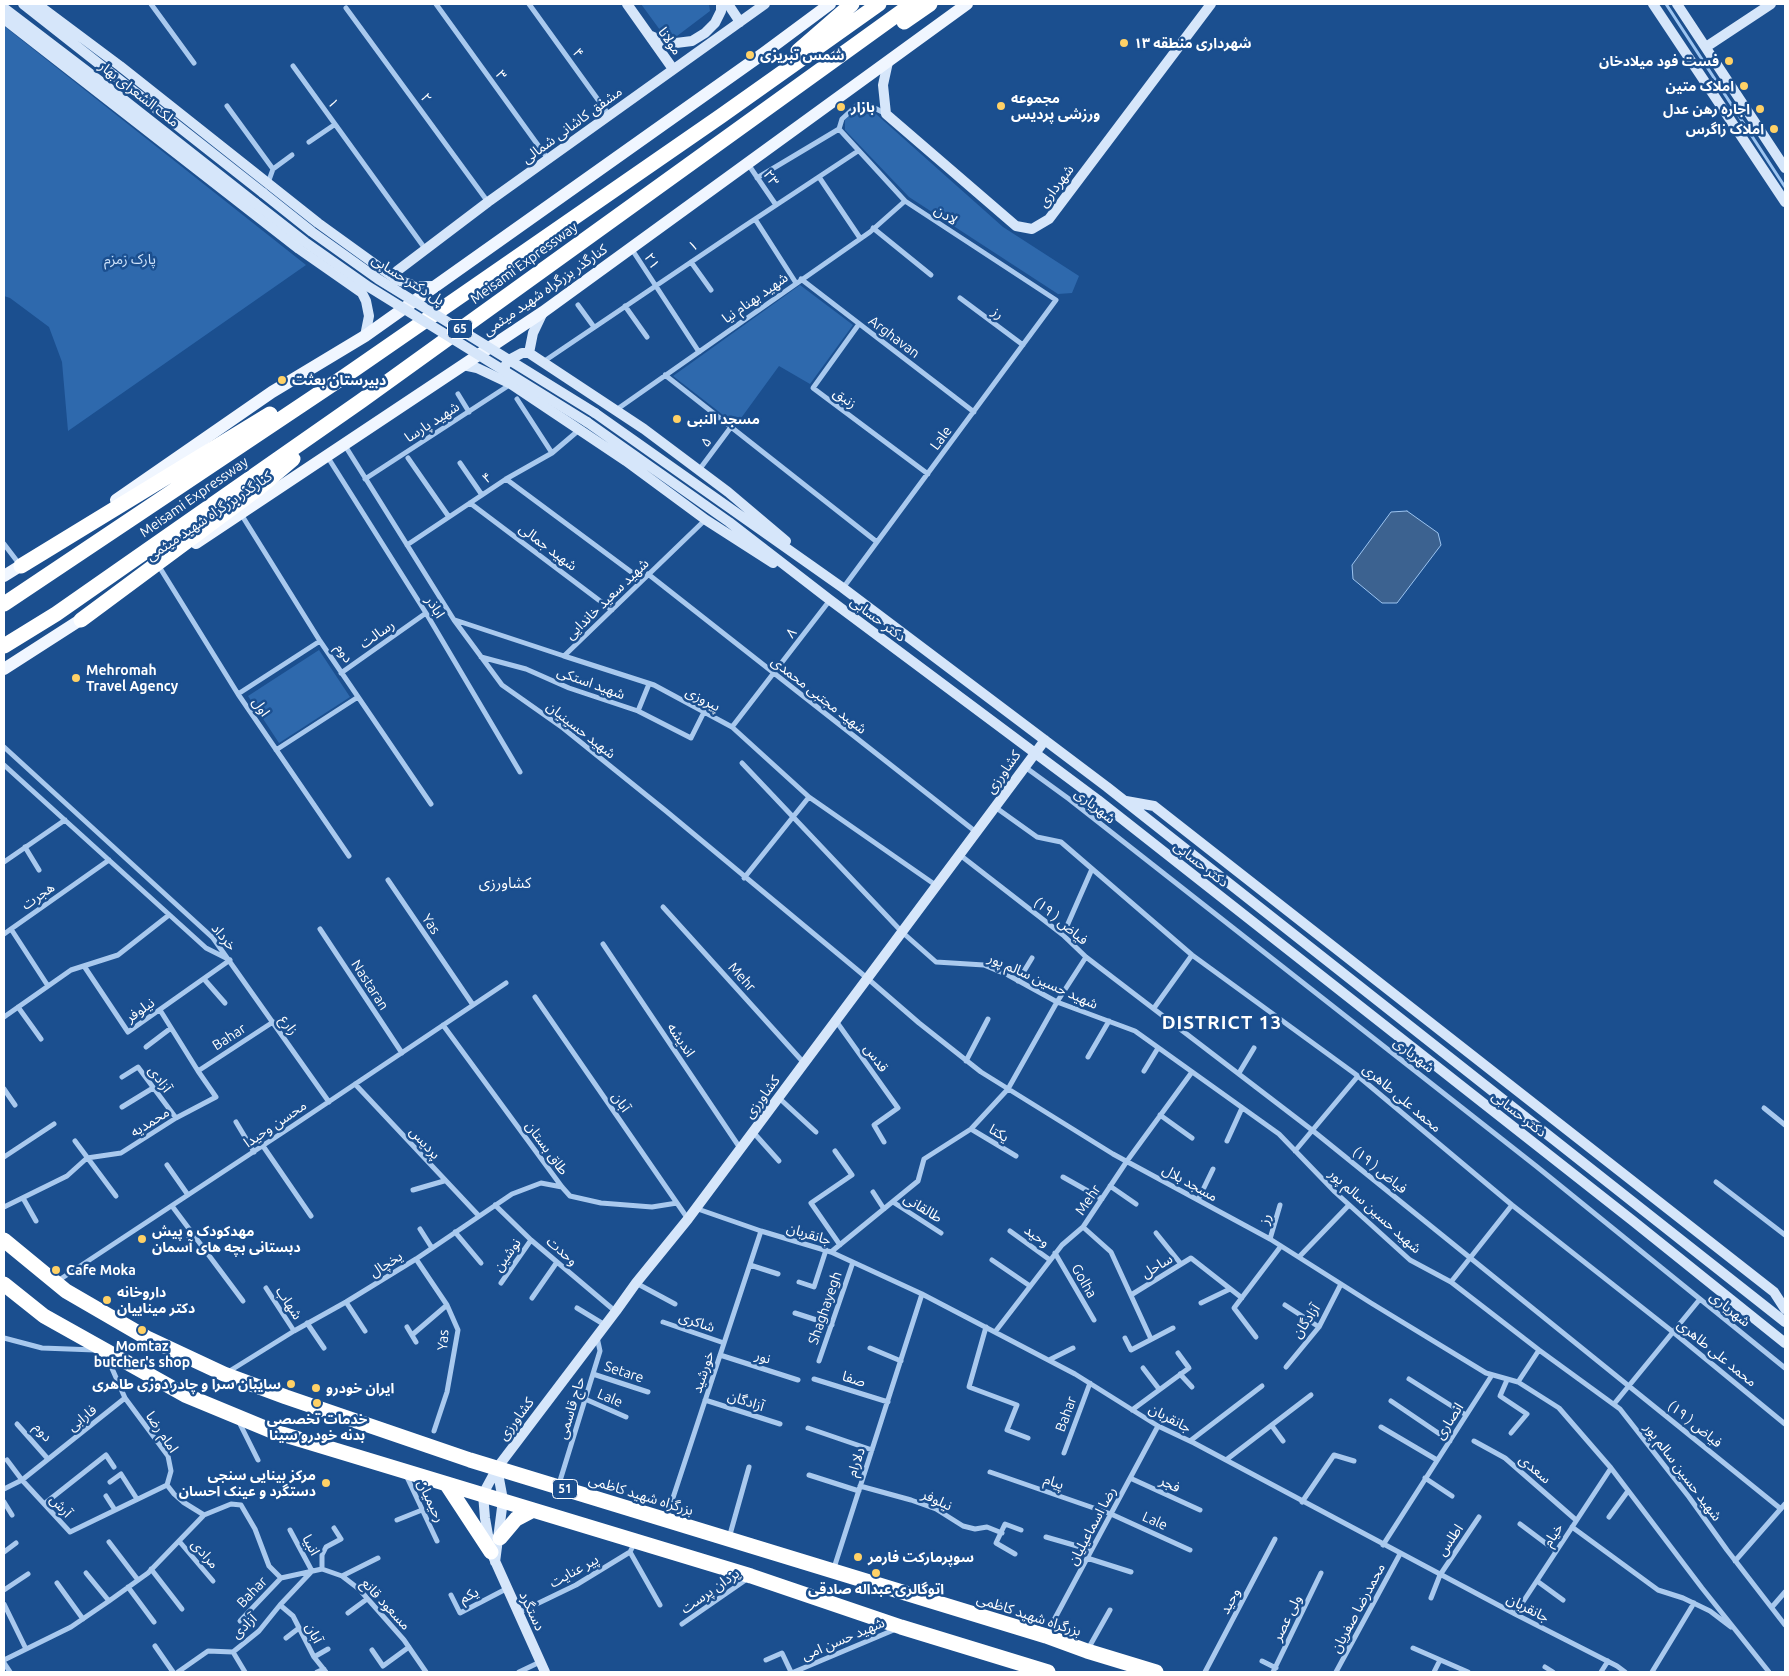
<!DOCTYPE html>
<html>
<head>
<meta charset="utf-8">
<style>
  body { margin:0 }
  #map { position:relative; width:1789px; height:1676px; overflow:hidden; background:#1b4f8f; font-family:Ubuntu,sans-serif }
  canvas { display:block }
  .frame { position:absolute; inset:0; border:5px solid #fff; pointer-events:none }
</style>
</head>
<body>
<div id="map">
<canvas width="1789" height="1676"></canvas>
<div class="frame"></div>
</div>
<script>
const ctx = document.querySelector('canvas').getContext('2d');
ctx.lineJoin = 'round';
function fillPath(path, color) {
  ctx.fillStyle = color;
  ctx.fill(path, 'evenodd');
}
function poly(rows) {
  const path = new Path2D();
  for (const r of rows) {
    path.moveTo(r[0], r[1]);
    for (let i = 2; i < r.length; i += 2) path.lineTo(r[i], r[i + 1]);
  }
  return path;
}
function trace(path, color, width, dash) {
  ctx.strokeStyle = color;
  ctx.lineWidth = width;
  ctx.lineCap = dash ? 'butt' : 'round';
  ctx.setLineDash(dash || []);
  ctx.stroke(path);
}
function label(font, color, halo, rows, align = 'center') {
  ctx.font = font + ' Ubuntu,"Noto Sans Arabic",sans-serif';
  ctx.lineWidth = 5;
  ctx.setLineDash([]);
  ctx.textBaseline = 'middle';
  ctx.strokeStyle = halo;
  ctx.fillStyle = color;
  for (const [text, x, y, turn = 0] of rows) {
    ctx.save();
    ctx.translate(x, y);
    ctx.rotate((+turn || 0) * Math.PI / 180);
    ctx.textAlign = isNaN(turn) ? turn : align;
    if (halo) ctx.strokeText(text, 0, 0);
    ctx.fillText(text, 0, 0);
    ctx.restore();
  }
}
fillPath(poly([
  [641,4,709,4,710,11,677,36,660,30],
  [4,26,306,265,68,431,62,362,49,327,10,298,4,296],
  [867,106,1003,227,1079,276,1072,293,1058,294,909,197,845,130,845,120,856,108],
  [800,285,853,325,810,384,779,366,736,425,673,376],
  [319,650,350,697,279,743,248,696]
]), '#2e69ad');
const water = poly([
  [1407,511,1438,533,1441,545,1397,603,1382,603,1353,579,1352,565,1391,512,1407,511]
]);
fillPath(water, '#3c6290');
trace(water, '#9cc4f0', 1);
trace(poly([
  [1666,4,1785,187]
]), '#9cc4f0', 3);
trace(poly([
  [151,4,194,63],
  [436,4,548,159],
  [529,4,609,115],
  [346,8,488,202],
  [293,66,426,250],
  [227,106,273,169],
  [839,129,905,201,1056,300,843,588],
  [309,142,334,125],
  [748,164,776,205],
  [819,177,860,238],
  [757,178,839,129,842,119,856,106,867,104,886,114],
  [268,183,273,169,292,155],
  [755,219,796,283],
  [873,228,931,275],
  [631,248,699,352],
  [691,262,711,290],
  [801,279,974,412],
  [960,298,1023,345],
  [578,305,594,327],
  [625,306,647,337],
  [859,324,813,388,928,474],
  [543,362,743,227,858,151],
  [665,375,877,542],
  [458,394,469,412],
  [517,399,552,453],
  [616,410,870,232,905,201],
  [344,444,454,620,502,685,563,728,666,811,867,978,919,1023,981,1072,1113,1154,1270,1239,1371,1303,1486,1373,1518,1382,1559,1408,1611,1468,1702,1588,1769,1672],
  [327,456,426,613,520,772],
  [408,458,449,517],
  [460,463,482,495],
  [699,470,731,427],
  [365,479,511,384],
  [506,479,642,580],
  [470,503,612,610],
  [241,514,320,641,431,804],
  [4,544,20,565],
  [407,545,506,479,552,453,579,430],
  [160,568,238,694,349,856],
  [648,574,976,832],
  [455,620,564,656,705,520],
  [564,656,654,685,732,727,809,797,744,878],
  [481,657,526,669,569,688,638,711,691,738,704,712],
  [341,673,426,613],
  [238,694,320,641],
  [638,711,649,684],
  [732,727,830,600],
  [4,747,213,938,329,1102],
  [276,750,358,697],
  [742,763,902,932,936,962,984,965,1008,975,1057,1002,1135,1031,1279,1134,1335,1192,1410,1260,1451,1282,1539,1350,1620,1409,1689,1497,1727,1550,1785,1625],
  [4,765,206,948,228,959],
  [1025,767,1069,799,1414,1070,1536,1166,1785,1368],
  [809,797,937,886],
  [995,807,1037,837,1061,842,1192,955,1358,1076,1512,1205,1673,1332,1785,1424],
  [25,847,39,870],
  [960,855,1063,935,1086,957,1312,1130,1781,1509],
  [4,862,65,820],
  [388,880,473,1005],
  [663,907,804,1063],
  [320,929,402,1053],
  [4,934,11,929],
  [1063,935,1092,869],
  [603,944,740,1148],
  [84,966,128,1032,230,960],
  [204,979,225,1003],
  [1018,981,1032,958],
  [48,986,11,929,109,860],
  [535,997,688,1219],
  [18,1007,41,1039],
  [1154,1008,1192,955],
  [4,1017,71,970,118,955,169,915],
  [836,1021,898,1108,874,1125,884,1142],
  [443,1025,562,1187,570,1196,601,1203,652,1207,677,1203],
  [146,1047,171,1028],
  [1088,1057,1109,1021],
  [966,1061,988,1019],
  [198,1071,273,1022],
  [1144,1071,1158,1048],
  [1239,1073,1254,1048],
  [122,1077,138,1067,176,1118],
  [355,1084,479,1216],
  [4,1089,15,1105],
  [779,1098,816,1132],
  [122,1107,153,1088],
  [1764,1108,1785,1125],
  [1160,1115,1192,1138],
  [236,1122,254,1152],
  [971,1129,1016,1156],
  [753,1132,779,1161],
  [75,1141,116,1196],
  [1227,1141,1242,1108],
  [263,1146,311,1216],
  [835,1151,852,1175,811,1203,840,1245],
  [1295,1151,1358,1076],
  [4,1157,54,1124],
  [167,1165,188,1195],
  [1063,1177,1102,1199],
  [1716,1182,1785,1235],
  [1110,1186,1136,1204],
  [413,1190,444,1181],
  [873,1192,884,1209],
  [23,1198,36,1221],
  [1198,1200,1213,1169],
  [893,1202,941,1233],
  [495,1205,531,1240,615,1311],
  [172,1206,243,1301],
  [4,1207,67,1176,87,1158,121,1153,176,1118,216,1097,198,1071,160,1010],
  [695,1208,761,1231,831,1252,922,1294,1075,1374,1158,1426,1194,1443,1515,1614,1617,1666,1625,1672],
  [1083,1227,1111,1252,1151,1339],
  [420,1229,432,1248],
  [1010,1231,1050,1260],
  [455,1232,481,1263],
  [1156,1233,1181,1264],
  [1270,1239,1280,1205],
  [831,1252,918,1181,924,1159,971,1129,1008,1089,1057,1002,1086,957],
  [1055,1253,1094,1320],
  [1299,1257,1349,1205],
  [416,1259,447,1305,458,1330,447,1392,434,1431],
  [992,1260,1030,1286],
  [750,1265,778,1274],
  [56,1282,294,1125,506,983],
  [799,1282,814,1287,826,1250],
  [1451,1282,1512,1205],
  [501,1283,531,1240],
  [636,1283,675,1304],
  [266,1288,294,1331],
  [1131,1295,1191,1258,1242,1298],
  [532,1298,557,1262],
  [346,1302,365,1331],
  [1201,1303,1230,1289],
  [1285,1305,1319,1327],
  [577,1308,605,1325],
  [795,1313,832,1325],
  [663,1322,724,1343],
  [307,1323,324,1348],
  [407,1327,416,1342],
  [986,1327,969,1387,1017,1405,1007,1430,1028,1438],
  [995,1332,1062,1245,1083,1227,1127,1161,1192,1072],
  [412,1335,447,1305],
  [1256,1337,1234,1308,1281,1246],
  [4,1338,42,1348,95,1350],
  [1125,1338,1131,1350,1173,1328],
  [870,1348,901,1361],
  [720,1355,798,1380],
  [107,1357,125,1398,168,1456,171,1471,167,1485,174,1494,183,1502,204,1515,231,1504,241,1505,255,1529,269,1566,281,1578,322,1569,342,1576,359,1589,404,1640,426,1672],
  [1049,1360,1073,1348],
  [819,1361,853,1262],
  [1286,1367,1319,1327,1341,1284],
  [1143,1368,1159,1389],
  [228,1372,294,1331,346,1302,416,1259,512,1194,541,1183,562,1187],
  [593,1374,648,1392],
  [1180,1374,1192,1387],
  [814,1379,888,1402],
  [1409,1379,1466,1415],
  [1507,1380,1500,1396,1527,1414,1511,1433],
  [1518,1382,1539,1350],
  [585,1399,626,1417],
  [705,1400,780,1424],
  [1391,1401,1450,1441],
  [1614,1404,1700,1299],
  [1132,1410,1189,1368,1178,1353],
  [239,1422,258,1460],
  [17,1424,48,1459],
  [1272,1426,1283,1441],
  [1381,1427,1437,1460],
  [808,1428,872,1450],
  [1190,1441,1262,1386],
  [1474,1441,1505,1458,1576,1520],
  [1064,1453,1090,1383],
  [7,1460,22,1480,70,1532,167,1485],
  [1226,1460,1311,1395],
  [990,1472,1111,1514,1190,1550],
  [406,1475,437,1541],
  [809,1475,859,1491],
  [1130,1478,1200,1510],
  [1425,1478,1452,1496],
  [110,1482,121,1474,137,1499],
  [559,1484,600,1351,597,1337],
  [860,1486,911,1500,936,1509,963,1526,975,1529,987,1527,1002,1533],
  [4,1489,22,1480,125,1398],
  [106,1496,115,1510],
  [4,1502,12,1515],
  [1302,1502,1334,1455,1354,1461],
  [44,1504,106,1455,114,1467],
  [1609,1517,1628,1491],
  [666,1519,761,1231],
  [397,1520,422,1510],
  [1520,1524,1556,1551],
  [1572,1527,1658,1590,1683,1598,1710,1611,1731,1627],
  [1046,1537,1091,1550],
  [729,1538,749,1467],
  [179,1541,213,1581],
  [109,1542,138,1580],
  [1383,1545,1492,1375],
  [4,1552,16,1543],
  [630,1552,660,1605],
  [1015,1554,996,1543,1005,1524,1021,1530],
  [1087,1558,1131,1572],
  [1735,1561,1785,1504],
  [151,1569,182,1609],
  [322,1569,322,1555,326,1547,341,1539,334,1528],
  [833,1571,922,1294],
  [86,1573,109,1601],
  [342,1576,378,1558],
  [1537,1581,1563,1600],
  [57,1583,83,1619],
  [128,1587,154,1622],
  [4,1590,28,1574],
  [451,1595,460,1613,506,1589],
  [1431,1598,1440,1575,1479,1517],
  [4,1604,26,1649],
  [280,1605,293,1616,314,1657,326,1672],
  [1772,1607,1785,1592],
  [348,1613,367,1599],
  [518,1613,576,1585,630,1552,634,1544],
  [1515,1614,1611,1468],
  [240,1621,281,1578],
  [682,1624,747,1579],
  [1047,1633,1158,1426],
  [286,1638,299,1628],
  [155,1646,173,1672],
  [1413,1648,1468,1672],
  [1088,1649,1110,1610],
  [372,1650,383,1666,409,1647],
  [233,1652,245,1672],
  [314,1657,328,1649],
  [4,1660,71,1627,109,1601,148,1573,204,1515],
  [766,1660,782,1653,791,1672],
  [1262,1661,1276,1668],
  [4,1663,10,1672],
  [1545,1667,1553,1672],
  [178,1672,208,1651,233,1652,259,1631,280,1605,312,1571,290,1530],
  [317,1672,324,1669],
  [519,1672,540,1662],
  [794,1672,896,1629],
  [1205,1672,1275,1539],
  [1273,1672,1321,1573],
  [1336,1672,1400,1554],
  [1434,1672,1440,1660],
  [1601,1672,1608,1661],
  [1652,1672,1694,1603]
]), '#a9c9ee', 5);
trace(poly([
  [23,4,263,193],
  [37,4,120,66,318,223,397,280,416,286,436,286],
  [627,4,673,69],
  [728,4,740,22],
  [1653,4,1785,202],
  [1677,4,1785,168],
  [4,8,105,85,255,203],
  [4,19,299,249,362,293,366,301,369,316,365,336],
  [649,35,663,41,676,43,692,41,705,33,715,23,721,11,721,4],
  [1706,47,1771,4],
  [888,62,883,85,886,114,1016,226,1032,229,1049,219,1211,4],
  [397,271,488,202,765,4],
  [543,312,533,333,529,353,644,429,728,492,786,541],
  [463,365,477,368,511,384,626,461,706,520,773,563],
  [504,378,505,366,509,360,522,353,529,353],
  [595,413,843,588,1107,787,1785,1322],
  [587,422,729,522,830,600,1098,800,1633,1221,1785,1343],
  [1126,801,1154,806,1774,1292,1785,1309],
  [495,1562,503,1500,497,1468],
  [545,1672,491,1552,485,1518,483,1494,497,1468,616,1311,636,1283,688,1219,1045,740]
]), '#d6e6fa', 10);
trace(poly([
  [116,500,272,392,365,336,764,53,830,4],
  [196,543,543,312,967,4],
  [4,576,28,561],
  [4,669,88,615]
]), '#f0f6ff', 12);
trace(poly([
  [904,22,930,4],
  [798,51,852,4],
  [21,566,270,414],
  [4,604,345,376,721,116,879,4],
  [81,620,259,488,293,459],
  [4,646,56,614,361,401,912,4],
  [4,1240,66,1291,147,1338,224,1374,286,1397,470,1460,1046,1636,1087,1651,1156,1672],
  [4,1284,44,1316,185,1395,272,1431,751,1576,901,1627,1048,1672],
  [447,1485,491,1552],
  [500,1538,516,1519,533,1510]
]), '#fff', 15);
trace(poly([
  [263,193,312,232,378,279,595,413],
  [255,203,305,242,369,287,587,422]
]), '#d6e6fa', 10);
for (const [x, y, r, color] of [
  [1124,43,5,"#ffd166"],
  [750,55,5,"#ffd166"],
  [1729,61,5,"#ffd166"],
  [1744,86,5,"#ffd166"],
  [1001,106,5,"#ffd166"],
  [841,107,5,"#ffd166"],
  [1760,109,5,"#ffd166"],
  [1774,129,5,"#ffd166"],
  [282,380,5,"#ffd166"],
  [677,419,5,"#ffd166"],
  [76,678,5,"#ffd166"],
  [142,1239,5,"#ffd166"],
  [56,1270,5,"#ffd166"],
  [107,1300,5,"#ffd166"],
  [142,1330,5,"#ffd166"],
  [291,1384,5,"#ffd166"],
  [316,1388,5,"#ffd166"],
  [317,1403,5,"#ffd166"],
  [326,1483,5,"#ffd166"],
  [858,1557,5,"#ffd166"],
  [876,1573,5,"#ffd166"]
]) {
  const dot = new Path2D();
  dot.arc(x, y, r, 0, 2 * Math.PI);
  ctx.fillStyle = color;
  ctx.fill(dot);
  trace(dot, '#1b4f8f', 2);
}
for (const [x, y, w] of [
  [460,329,25],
  [565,1489,25]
]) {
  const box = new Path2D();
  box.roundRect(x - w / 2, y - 9.5, w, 19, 4);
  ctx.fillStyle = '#1b4f8f';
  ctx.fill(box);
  trace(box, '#fff', 1);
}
label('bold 12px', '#fff', null, [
  ["65",460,329],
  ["51",565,1489]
]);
label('14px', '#fff', '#1b4f8f', [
  ["مولانا",670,41,55],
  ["۴",578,53,54],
  ["۳",501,75,54],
  ["ملک الشعرای بهار",139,94,38],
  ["۲",426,98,54],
  ["۱",333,103,55],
  ["مشفق کاشانی شمالی",572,125,-36],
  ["۲۳",771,178,56],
  ["شهرداری",1056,186,-53],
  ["لادن",946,215,34],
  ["۱",693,246,-34],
  ["۲۱",652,261,58],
  ["Meisami Expressway",524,263,-36],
  ["پل دکتر حسابی",408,280,32],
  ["کنارگذر بزرگراه شهید میثمی",545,290,-35],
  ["شهید بهنام نیا",755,298,-35],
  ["رز",998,313,37],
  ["Arghavan",894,337,37],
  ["زنبق",845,398,37],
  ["شهید پارسا",432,422,-33],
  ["Lale",941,438,-53],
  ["۵",706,442,-52],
  ["۴",487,478,-34],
  ["Meisami Expressway",194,497,-35],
  ["کنارگذر بزرگراه شهید میثمی",209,516,-34],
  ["شهید جمالی",548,547,37],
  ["شهید سعید خاندایی",607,599,-44],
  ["اباذر",435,607,58],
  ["دکتر حسابی",878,619,37],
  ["۸",791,633,-52],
  ["رسالت",377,634,-35],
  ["دوم",344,653,56],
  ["شهید استکی",591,683,20],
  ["شهید مجتبی محمدی",819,695,38],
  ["پیروزی",703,699,28],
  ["اول",261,707,56],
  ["شهید حسینیان",581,730,38],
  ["کشاورزی",1003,772,-54],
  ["شهریاری",1095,806,38],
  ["دکتر حسابی",1201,864,38],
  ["هجرت",38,896,-35],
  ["فیاض ( ۱۹)",1061,921,40],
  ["Yas",431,924,56],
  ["خرداد",224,937,50],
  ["Mehr",742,977,48],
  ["شهید حسین سالم پور",1043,981,24],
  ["Nastaran",370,985,57],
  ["نیلوفر",140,1010,-35],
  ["زارع",289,1025,55],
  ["Bahar",229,1037,-33],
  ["اندیشه",681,1040,56],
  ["شهریاری",1414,1055,38],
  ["قدس",876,1058,54],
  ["آزادی",160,1079,54],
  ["کشاورزی",762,1097,-53],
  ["محمد علی طاهری",1402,1098,40],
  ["آبان",621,1102,55],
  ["دکتر حسابی",1519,1114,38],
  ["محمدیه",150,1122,-32],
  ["محسن وحیدا",275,1124,-34],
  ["یکتا",999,1133,31],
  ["پردیس",425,1143,48],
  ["طاق بستان",547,1148,54],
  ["فیاض ( ۱۹)",1380,1170,39],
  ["مسجد بلال",1190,1183,29],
  ["Mehr",1088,1200,-56],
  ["طالقانی",923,1208,32],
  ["شهید حسین سالم پور",1375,1211,42],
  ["رز",1265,1219,-73],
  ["جانقربان",809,1234,17],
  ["وحید",1037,1236,35],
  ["وحدت",562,1251,41],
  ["نوشین",507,1255,-55],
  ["یخچال",386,1264,-32],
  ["ساحل",1157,1266,-31],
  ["Golha",1084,1281,60],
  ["شهاب",289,1303,57],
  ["Shaghayegh",825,1308,-71],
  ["شهریاری",1730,1309,39],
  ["آزادگان",1306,1321,-56],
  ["شاکری",697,1322,19],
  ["Yas",443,1340,-86],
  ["محمد علی طاهری",1717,1353,39],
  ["نور",763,1357,18],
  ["Setare",624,1372,18],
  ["خورشید",703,1372,-72],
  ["صفا",854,1379,17],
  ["Lale",610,1398,23],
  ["آزادگان",746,1401,18],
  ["حاج قاسمی",571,1408,-73],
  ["Bahar",1066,1414,-70],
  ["فارابی",82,1418,-39],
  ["جانقربان",1170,1418,28],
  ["کشاورزی",516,1419,-53],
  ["انصاری",1449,1421,-57],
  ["فیاض ( ۱۹)",1695,1424,39],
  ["دوم",43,1432,49],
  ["امام رضا",162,1432,56],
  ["دلارام",856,1462,-72],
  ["سعدی",1535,1469,40],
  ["شهید حسین سالم پور",1683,1472,53],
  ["پیام",1054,1482,19],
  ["فجر",1170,1484,25],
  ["بزرگراه شهید کاظمی",641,1495,17],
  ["نیلوفر",937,1500,25],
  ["رحیمیان",431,1501,65],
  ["آرش",61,1506,47],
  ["Lale",1155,1521,24],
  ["رضا اسماعیلیان",1092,1526,-62],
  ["خیام",1553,1535,-57],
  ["اطلس",1450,1540,-56],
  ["انبیا",311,1545,62],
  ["مرادی",205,1554,49],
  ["پیر عنایت",574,1571,-29],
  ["یزدان پرست",710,1591,-35],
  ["Bahar",252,1592,-46],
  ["یکم",469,1595,-27],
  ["وحید",1230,1601,-62],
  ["مسعود قانع",386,1604,47],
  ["محمدرضا صفریان",1358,1608,-62],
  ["جانقربان",1528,1608,27],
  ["دستگرد",532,1611,65],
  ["بزرگراه شهید کاظمی",1029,1615,18],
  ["ولی عصر",1287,1618,-64],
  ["آزادی",244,1626,-43],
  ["آبان",314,1633,63],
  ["شهید حسن امی",843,1639,-23]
]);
label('bold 14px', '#fff', '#1b4f8f', [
  ["شهرداری منطقه ۱۳",1134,43],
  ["شمس تبریزی",760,55],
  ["فست فود میلادخان",1719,61,"right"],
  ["املاک متین",1734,86,"right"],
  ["مجموعه",1011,98],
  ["ورزشی پردیس",1011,114],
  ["بازار",851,107],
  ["اجاره رهن عدل",1750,109,"right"],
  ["املاک زاگرس",1764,129,"right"],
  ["دبیرستان بعثت",292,380],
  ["مسجد النبی",687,419],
  ["Mehromah",86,670],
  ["Travel Agency",86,686],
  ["مهدکودک و پیش",152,1231],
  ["دبستانی بچه های آسمان",152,1247],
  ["Cafe Moka",66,1270],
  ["داروخانه",117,1292],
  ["دکتر میناییان",117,1308],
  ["Momtaz",142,1346,"center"],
  ["butcher's shop",142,1362,"center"],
  ["سایبان سرا و چادر دوزی طاهری",281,1384,"right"],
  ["ايران خودرو",326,1388],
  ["خدمات تخصصی",317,1419,"center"],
  ["بدنه خودرو سینا",317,1435,"center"],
  ["مرکز بینایی سنجی",316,1475,"right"],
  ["دستگرد و عینک احسان",316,1491,"right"],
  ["سوپرمارکت فارمر",868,1557],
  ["اتوگالری عبداله صادقی",876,1589,"center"]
], 'left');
label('14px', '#cfe3fa', '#1b4f8f', [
  ["پارک زمزم",130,259]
]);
label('15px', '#fff', '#1b4f8f', [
  ["کشاورزی",505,883]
]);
ctx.letterSpacing = '1px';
label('bold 19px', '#fff', '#1b4f8f', [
  ["DISTRICT 13",1222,1023]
]);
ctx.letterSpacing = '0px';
</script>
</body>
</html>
